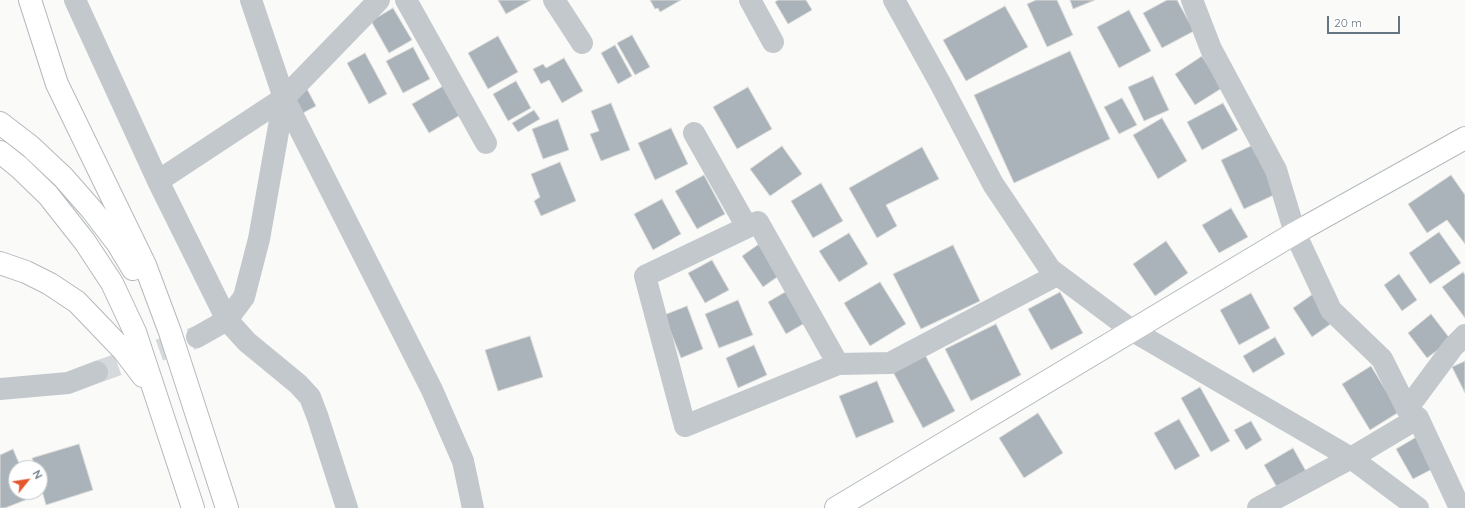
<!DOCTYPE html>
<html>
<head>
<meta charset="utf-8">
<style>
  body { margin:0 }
  #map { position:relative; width:1465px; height:508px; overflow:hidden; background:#fafaf8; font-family:Quicksand,sans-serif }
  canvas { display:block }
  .north { position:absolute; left:8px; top:460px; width:40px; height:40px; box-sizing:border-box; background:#fff; border:1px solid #c1c8cd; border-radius:50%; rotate:60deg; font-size:11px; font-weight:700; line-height:16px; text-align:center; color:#657683 }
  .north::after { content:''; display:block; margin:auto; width:14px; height:18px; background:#e4572e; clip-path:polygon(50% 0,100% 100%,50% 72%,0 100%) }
  .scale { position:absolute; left:1327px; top:16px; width:73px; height:18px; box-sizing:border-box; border:2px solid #657683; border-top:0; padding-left:5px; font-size:12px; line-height:14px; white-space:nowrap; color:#657683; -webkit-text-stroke:3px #fff; paint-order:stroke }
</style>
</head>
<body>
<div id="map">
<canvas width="1465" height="508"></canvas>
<div class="north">N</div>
<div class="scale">20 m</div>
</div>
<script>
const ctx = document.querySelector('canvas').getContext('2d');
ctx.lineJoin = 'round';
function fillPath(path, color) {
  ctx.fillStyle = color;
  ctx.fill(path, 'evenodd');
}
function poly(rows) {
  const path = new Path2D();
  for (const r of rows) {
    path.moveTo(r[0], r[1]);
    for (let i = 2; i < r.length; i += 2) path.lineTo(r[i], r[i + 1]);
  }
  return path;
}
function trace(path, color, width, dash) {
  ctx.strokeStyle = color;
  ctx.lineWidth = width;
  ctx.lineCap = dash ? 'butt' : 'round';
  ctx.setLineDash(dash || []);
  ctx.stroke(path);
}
const building = poly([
  [498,0,531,0,506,14,498,0],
  [650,0,681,0,660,12,658,8,655,9,650,0],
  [778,0,806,0,812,10,788,24,775,2,778,0],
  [1036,0,1057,0,1073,35,1047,47,1027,4,1036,0],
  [1070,0,1095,0,1073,9,1070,0],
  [1167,0,1177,0,1194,31,1162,48,1143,13,1167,0],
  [1005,6,1028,47,966,81,943,40,1005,6],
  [393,8,412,40,389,53,371,21,393,8],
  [1129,10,1151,51,1119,68,1097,27,1129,10],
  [632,35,650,67,635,75,617,43,632,35],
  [498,36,518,72,488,89,468,53,498,36],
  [615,45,632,76,618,84,601,53,615,45],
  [413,47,430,79,403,93,386,61,413,47],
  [1070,51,1110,139,1014,183,974,95,1070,51],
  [365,53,387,94,369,104,347,63,365,53],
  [1202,56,1222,88,1195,105,1175,74,1202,56],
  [564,58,583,91,562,103,549,80,541,84,533,69,543,64,546,68,564,58],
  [1153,76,1169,110,1144,121,1128,87,1153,76],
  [516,81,531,108,508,121,493,94,516,81],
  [445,85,462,114,429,133,412,104,445,85],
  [748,87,772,129,737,149,713,107,748,87],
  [307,89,316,106,301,114,291,97,307,89],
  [1122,98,1137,125,1119,134,1104,107,1122,98],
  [611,103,630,150,601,161,590,134,599,131,591,111,611,103],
  [1223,103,1238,130,1202,150,1187,122,1223,103],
  [534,110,540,119,518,132,512,123,534,110],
  [1162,118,1187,161,1158,179,1133,135,1162,118],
  [558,119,569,150,543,159,532,129,558,119],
  [671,128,688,164,655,180,638,143,671,128],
  [1253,145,1276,194,1244,209,1221,160,1253,145],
  [782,146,802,174,770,196,750,169,782,146],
  [922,147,939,179,886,205,897,226,877,238,849,188,922,147],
  [560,162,576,201,541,216,534,201,540,197,531,174,560,162],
  [704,175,725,214,697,229,675,191,704,175],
  [1451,175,1465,195,1465,244,1447,220,1427,233,1408,204,1451,175],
  [821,183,843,221,813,238,791,201,821,183],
  [662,199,681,234,653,250,634,214,662,199],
  [1231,208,1248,237,1219,253,1202,225,1231,208],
  [1439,232,1461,263,1430,284,1409,253,1439,232],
  [849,233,868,264,839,282,819,251,849,233],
  [1166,241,1188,273,1155,296,1133,264,1166,241],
  [759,244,780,275,763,287,742,256,759,244],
  [953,245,980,301,921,329,893,274,953,245],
  [712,260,729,290,705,303,688,273,712,260],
  [1463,272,1465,275,1465,318,1442,287,1463,272],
  [1399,274,1417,300,1402,311,1384,285,1399,274],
  [880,282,906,324,870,346,844,303,880,282],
  [792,288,810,320,786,334,768,302,792,288],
  [1060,292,1083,333,1051,350,1028,309,1060,292],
  [1251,293,1270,328,1239,345,1220,310,1251,293],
  [1313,294,1332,323,1312,337,1293,308,1313,294],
  [738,300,753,335,719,348,705,314,738,300],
  [687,306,703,349,681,358,664,315,687,306],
  [1431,314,1451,340,1427,358,1408,333,1431,314],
  [996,324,1021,375,971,401,945,349,996,324],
  [530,336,543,377,498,391,485,350,530,336],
  [1275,337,1285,354,1253,373,1243,356,1275,337],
  [754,345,767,375,738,388,726,358,754,345],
  [924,353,955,411,923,428,892,370,924,353],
  [1465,361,1465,393,1452,367,1465,361],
  [1371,366,1399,412,1370,430,1342,384,1371,366],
  [877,381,894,422,856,438,839,396,877,381],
  [1200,387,1230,441,1211,452,1181,398,1200,387],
  [1038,413,1063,453,1024,478,999,438,1038,413],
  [1179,419,1200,456,1175,470,1154,433,1179,419],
  [1251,421,1262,440,1246,450,1234,430,1251,421],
  [1418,436,1436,467,1413,479,1396,449,1418,436],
  [79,444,93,490,46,505,40,484,40,468,35,468,32,458,79,444],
  [1293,448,1307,473,1278,489,1264,465,1293,448],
  [13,449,21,468,16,468,16,492,31,492,33,497,5,508,0,508,0,455,13,449]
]);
fillPath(building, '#aab3b9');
trace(building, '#dcdcda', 1);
trace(poly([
  [97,372,197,337]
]), '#d5d9db', 22, [22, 11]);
const secondary = poly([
  [836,508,1295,233,1465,138]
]);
const highway = poly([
  [30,0,57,84,145,265,170,332,227,508],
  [0,123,30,146,63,177,92,210,118,244,133,269],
  [0,152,19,167,48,195,85,242,112,283,135,332,193,508],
  [0,263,26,272,50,284,77,302,124,351,143,376]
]);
trace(secondary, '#b3babf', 24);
trace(highway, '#b4b9bd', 24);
trace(poly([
  [75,0,158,181,227,320,247,342,298,384,310,397,318,418,347,508],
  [251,0,284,98,432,390,463,461,473,508],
  [406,0,486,143],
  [554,0,582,43],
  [750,0,773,42],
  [894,0,940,83,993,184,1050,269,1133,331,1351,458,1418,508],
  [1192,0,1211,49,1276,170,1295,233,1331,310,1382,359,1407,409,1418,418,1459,506,1459,508],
  [694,133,747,227],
  [158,181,284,98,379,0],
  [197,337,227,320,244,297,259,239,284,98],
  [838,364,758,222,645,276,685,426,838,364,890,363,1057,275],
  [0,389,68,383,97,372],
  [1407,409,1453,347,1465,335],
  [1258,508,1351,458,1418,418]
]), '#c3c8cc', 22);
trace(secondary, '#fff', 22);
trace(highway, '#fff', 22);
</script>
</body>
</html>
